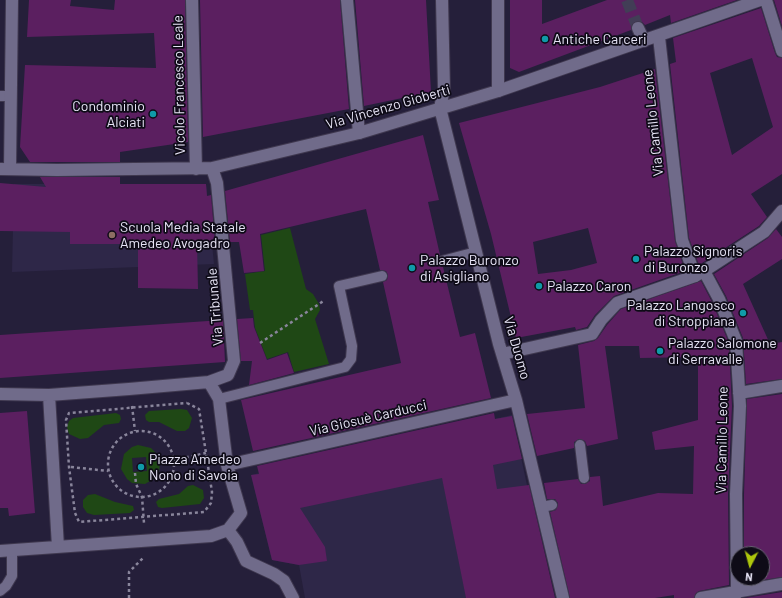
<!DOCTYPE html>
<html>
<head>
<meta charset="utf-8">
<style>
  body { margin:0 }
  #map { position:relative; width:782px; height:598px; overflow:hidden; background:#251f3a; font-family:Barlow,sans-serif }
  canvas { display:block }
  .north { position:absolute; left:730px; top:546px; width:40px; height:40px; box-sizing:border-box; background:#0e0b17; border:1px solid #656270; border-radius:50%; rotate:186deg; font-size:11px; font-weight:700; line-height:16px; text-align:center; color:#e7e4f6 }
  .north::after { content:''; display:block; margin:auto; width:14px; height:18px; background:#aec60c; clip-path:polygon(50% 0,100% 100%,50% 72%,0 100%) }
</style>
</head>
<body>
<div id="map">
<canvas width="782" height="598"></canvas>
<div class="north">N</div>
</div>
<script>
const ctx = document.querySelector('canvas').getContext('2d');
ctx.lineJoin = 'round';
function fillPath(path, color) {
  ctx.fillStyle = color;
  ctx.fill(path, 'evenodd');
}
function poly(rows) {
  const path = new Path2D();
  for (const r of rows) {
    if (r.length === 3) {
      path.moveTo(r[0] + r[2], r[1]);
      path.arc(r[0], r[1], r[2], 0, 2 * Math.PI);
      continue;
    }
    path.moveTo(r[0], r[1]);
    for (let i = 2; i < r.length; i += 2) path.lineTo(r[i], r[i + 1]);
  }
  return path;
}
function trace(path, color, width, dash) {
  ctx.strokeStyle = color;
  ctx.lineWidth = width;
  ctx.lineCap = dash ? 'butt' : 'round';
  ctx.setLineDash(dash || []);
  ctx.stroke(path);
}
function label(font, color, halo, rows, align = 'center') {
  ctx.font = font + ' Barlow,sans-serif';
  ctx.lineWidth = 3.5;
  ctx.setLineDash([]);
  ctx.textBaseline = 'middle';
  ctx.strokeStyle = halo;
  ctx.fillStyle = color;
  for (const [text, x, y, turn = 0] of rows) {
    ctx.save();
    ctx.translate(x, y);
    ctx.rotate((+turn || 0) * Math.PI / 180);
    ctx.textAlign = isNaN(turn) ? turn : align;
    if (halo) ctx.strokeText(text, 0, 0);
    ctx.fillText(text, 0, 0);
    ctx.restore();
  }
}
fillPath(poly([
  [14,184,206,184,214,264,12,272],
  [512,415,551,598,305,598,299,565,272,560,251,475]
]), '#2e2748');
fillPath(poly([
  [290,228,306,289,313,294,319,304,320,310,315,319,329,364,294,372,288,352,267,359,255,328,253,310,250,310,245,274,265,271,261,235],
  [181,409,187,410,192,418,189,428,185,431,177,431,159,422,149,422,146,420,145,415,149,411],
  [116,413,120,415,121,419,119,423,104,425,88,438,80,439,69,434,67,427,69,421,73,418],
  [138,445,151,448,156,453,160,462,159,472,155,478,145,484,132,483,127,479,121,469,124,454,132,447],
  [146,457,147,471,133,472,132,458],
  [193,485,203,490,204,498,200,504,162,508,158,507,156,502,159,499,179,494,188,486],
  [95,494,115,502,133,506,134,510,130,513,94,515,87,513,83,507,83,500,88,495]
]), '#1f4815');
fillPath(poly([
  [29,0,71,0,70,6,114,10,115,0,185,0,188,142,120,152,120,162,30,162,20,147,25,65,156,68,154,33,27,37],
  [200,0,340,0,349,109,203,137],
  [355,0,426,0,431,92,364,106],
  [510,0,542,0,542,24,607,0,737,0,671,23,670,15,645,25,642,22,635,21,632,24,631,30,519,72,510,68],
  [774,0,782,0,782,26],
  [761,8,775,53,777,57,782,58,782,174,751,194,767,217,759,226,699,265,689,238,670,64,676,62,673,38],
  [752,58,773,127,732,155,710,73],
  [655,69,675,241,685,271,614,296,595,315,587,327,576,330,575,327,516,338,491,234,459,123,600,87],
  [588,228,597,263,571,270,538,274,533,242],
  [423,135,439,200,428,202,440,255,437,257,436,262,438,266,443,267,460,337,475,333,491,398,253,451,241,400,401,363,383,282,387,280,388,275,386,271,380,270,366,209,260,234,264,271,244,273,239,242,230,242,225,191],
  [40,177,120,177,120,184,206,184,207,196,211,195,215,242,197,242,198,289,138,288,138,244,70,244,70,232,0,231,0,183,46,187],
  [776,229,782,237,782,259,743,284,770,344,782,342,782,379,746,384,743,338,726,296,714,274,768,238],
  [701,281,712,302,729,343,732,406,728,494,729,585,699,591,696,593,694,598,674,598,674,595,655,598,570,598,550,512,556,510,558,503,555,499,547,499,544,483,578,479,581,484,585,484,590,481,590,477,600,476,603,506,658,493,693,494,694,446,655,450,652,432,698,420,698,357,640,358,639,346,605,346,618,439,587,446,585,441,579,439,574,442,574,448,537,456,527,414,585,408,578,345,594,341,598,338,607,325,621,309],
  [253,318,254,327,267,360,287,353,294,373,249,385,252,361,241,361,237,319],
  [223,320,225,362,0,378,0,335],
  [782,394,782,577,744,583,744,578,762,578,762,554,744,554,744,494,747,399],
  [27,411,35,513,9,516,8,508,0,508,0,413],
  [494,413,495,419,512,416,522,459,493,465,497,489,529,485,555,598,466,598,442,478,300,508,325,547,327,561,299,565,272,560,251,475,259,474,257,466],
  [782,592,782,598,745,598]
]), '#5b1f60');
trace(poly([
  [627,0,638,28]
]), '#423d56', 12, [12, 6]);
const service = poly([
  [0,96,11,96],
  [442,261,476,252],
  [219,399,345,367,351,359,352,346,339,286,382,276],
  [580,445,584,478],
  [541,507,552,505],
  [0,591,6,586,12,576,12,550]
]);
const pedestrian = poly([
  [347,0,359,133],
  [766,0,782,51],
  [638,28,644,41],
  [659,37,682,240,695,276],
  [498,91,760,0]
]);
const minor = poly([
  [192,0,196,169],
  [442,0,444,89,440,108,499,344,516,400,563,598],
  [0,169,57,170,212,168,359,133,498,91,498,0],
  [10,169,12,0],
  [704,271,719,299,736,341,740,406,736,494,737,593],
  [502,354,592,334,601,320,617,303,695,276,704,271,764,232,782,211],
  [739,393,782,386],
  [0,394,49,395,129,389,209,382,228,375,234,361,217,183,212,168],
  [49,395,58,547],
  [227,465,516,400],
  [228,530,237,542,246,561,274,574,284,581,293,598],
  [0,551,211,536,228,530,241,513,227,465,219,399,209,382],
  [701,598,782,584]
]);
trace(service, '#3f384f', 12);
trace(pedestrian, '#3f384f', 14);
trace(minor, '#3f384f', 14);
trace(poly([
  [260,343,325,300],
  [187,403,199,409,206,453,212,492,211,503,204,512,79,522,75,513,69,467,66,420,69,413,187,403],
  [132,406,135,431],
  [141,464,33],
  [174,460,206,453],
  [71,467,108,471],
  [135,473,136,484,142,497,144,523],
  [129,598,129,572,143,558]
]), '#89859b', 2.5, [3, 3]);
trace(service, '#706b8a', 10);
trace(pedestrian, '#706b8a', 12);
trace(minor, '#706b8a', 12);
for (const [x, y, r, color] of [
  [545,39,4,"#0f9aa8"],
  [153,114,4,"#0f9aa8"],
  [112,235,4,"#8d6e63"],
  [636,259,4,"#0f9aa8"],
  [412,268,4,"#0f9aa8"],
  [539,286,4,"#0f9aa8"],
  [743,313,4,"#0f9aa8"],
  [660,351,4,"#0f9aa8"],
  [141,467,4,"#0f9aa8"]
]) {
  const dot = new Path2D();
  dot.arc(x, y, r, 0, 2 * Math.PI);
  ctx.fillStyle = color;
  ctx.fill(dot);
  trace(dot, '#0e0b17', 1.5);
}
label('14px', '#e7e4f6', '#0e0b17', [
  ["Antiche Carceri",553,39],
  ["Condominio",145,106,"right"],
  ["Alciati",145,122,"right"],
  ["Scuola Media Statale",120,227],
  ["Amedeo Avogadro",120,243],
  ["Palazzo Signoris",644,251],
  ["di Buronzo",644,267],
  ["Palazzo Buronzo",420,260],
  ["di Asigliano",420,276],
  ["Palazzo Caron",547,286],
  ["Palazzo Langosco",735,305,"right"],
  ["di Stroppiana",735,321,"right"],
  ["Palazzo Salomone",668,343],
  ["di Serravalle",668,359],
  ["Piazza Amedeo",149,459],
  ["Nono di Savoia",149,475]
], 'left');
label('14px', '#e7e4f6', '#0e0b17', [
  ["Vicolo Francesco Leale",179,85,-91],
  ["Via Vincenzo Gioberti",388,107,-16],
  ["Via Camillo Leone",653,123,-96],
  ["Via Tribunale",215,307,-95],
  ["Via Duomo",517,348,74],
  ["Via Giosuè Carducci",368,418,-13],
  ["Via Camillo Leone",722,440,-89]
]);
</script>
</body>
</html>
